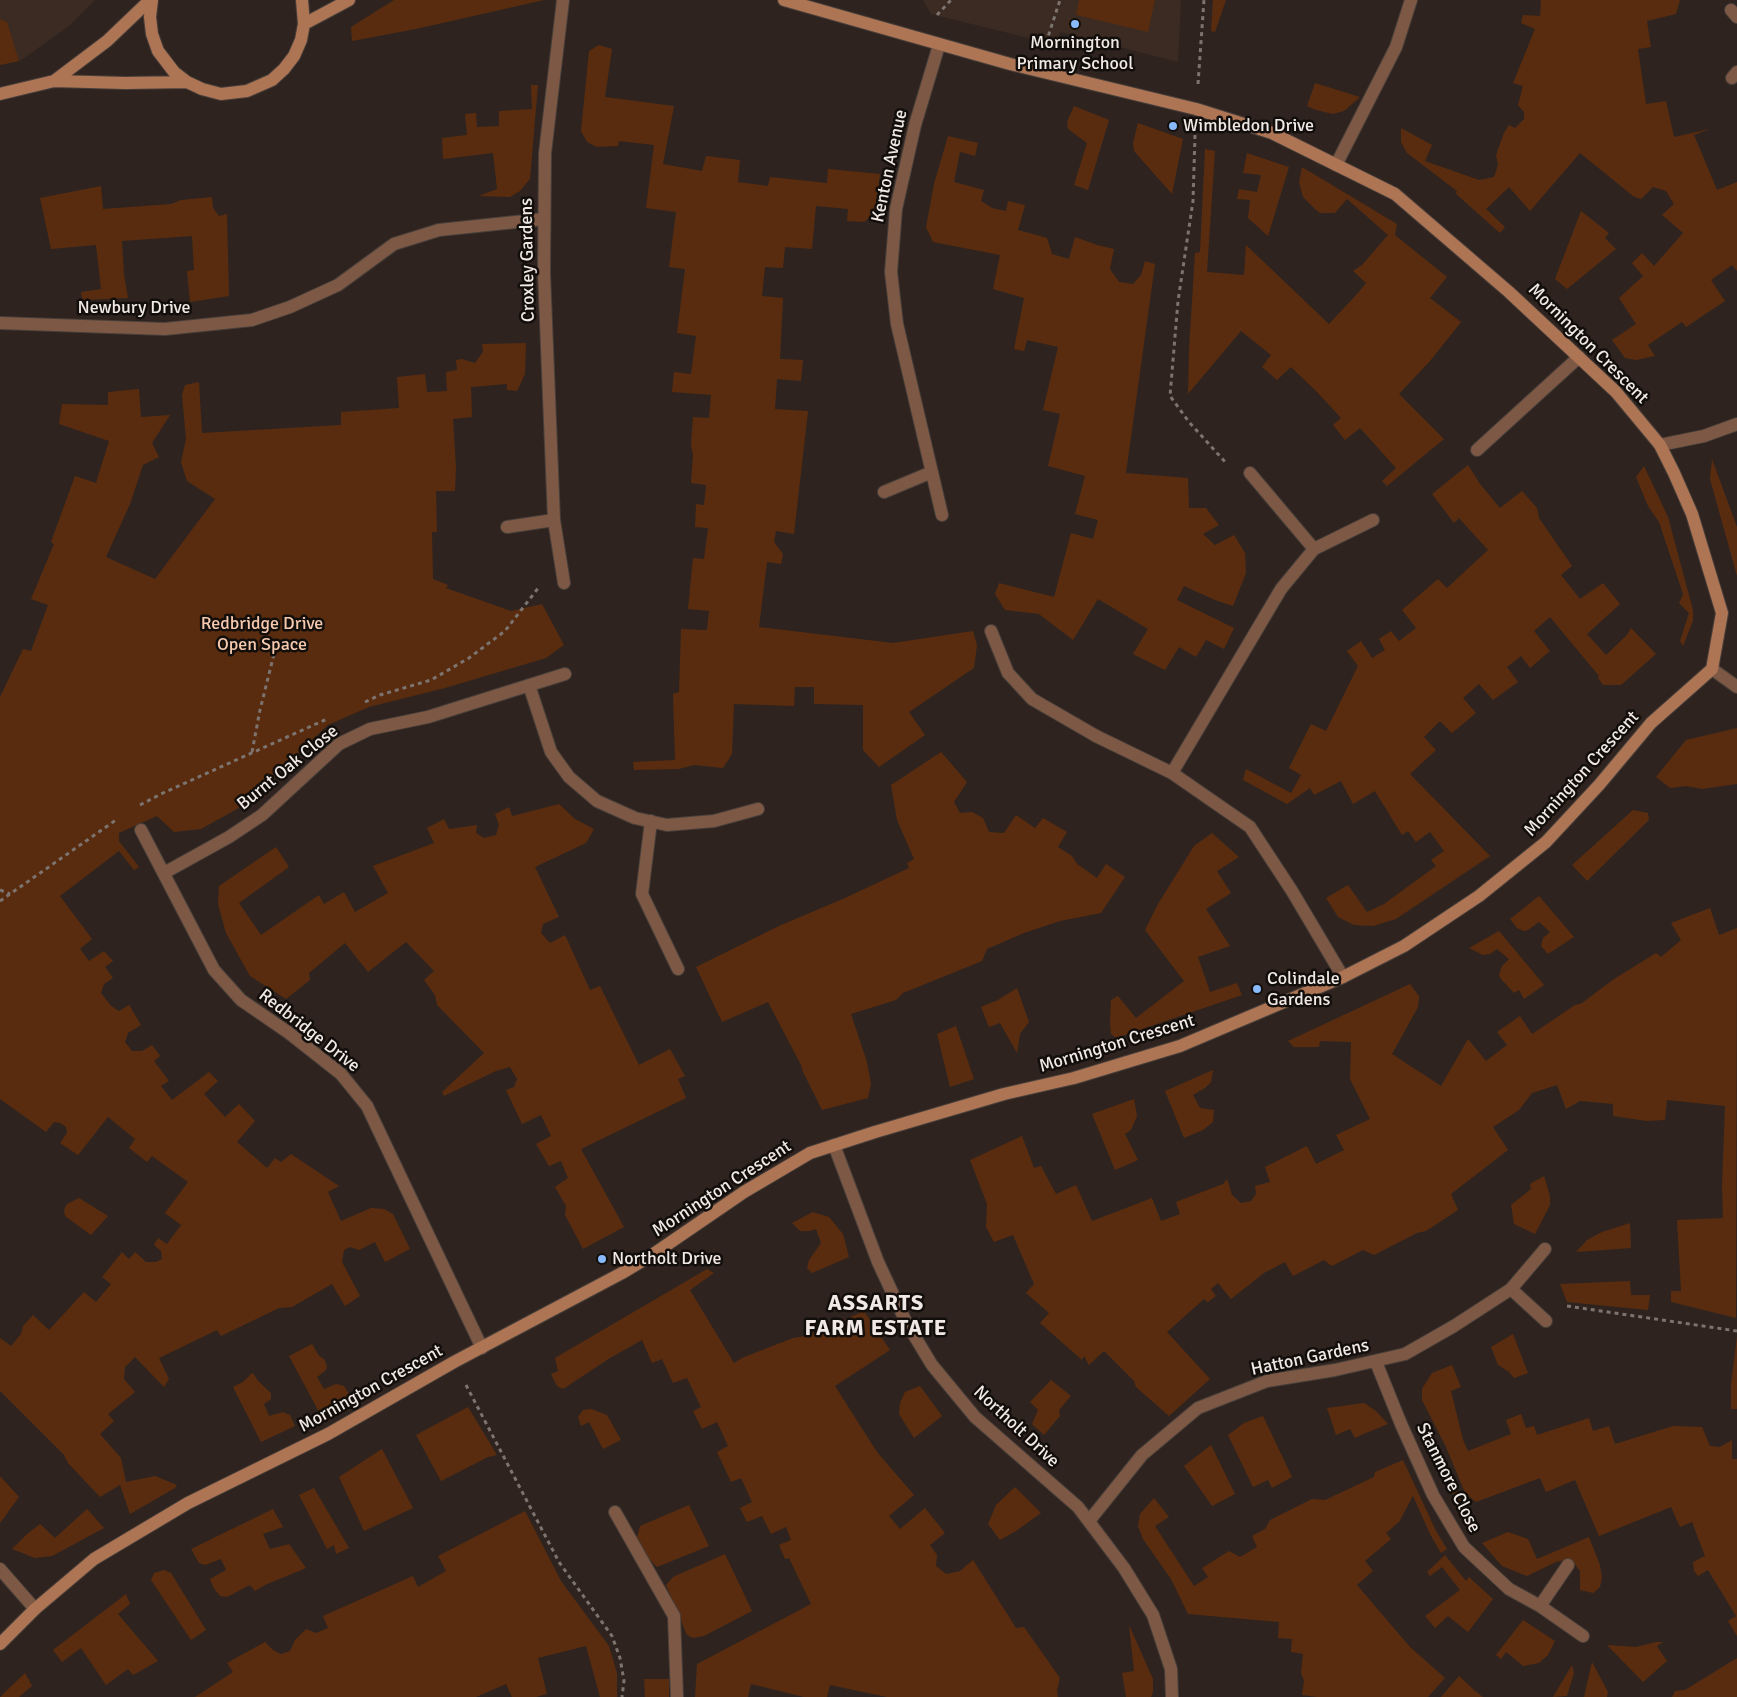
<!DOCTYPE html>
<html>
<head>
<meta charset="utf-8">
<style>
  body { margin:0 }
  canvas { display:block; background:#2e231e }
</style>
</head>
<body>
<canvas width="1737" height="1697"></canvas>
<script>
const ctx = document.querySelector('canvas').getContext('2d');
ctx.lineJoin = 'round';
function fillPath(path, color) {
  ctx.fillStyle = color;
  ctx.fill(path, 'evenodd');
}
function poly(rows) {
  const path = new Path2D();
  for (const r of rows) {
    path.moveTo(r[0], r[1]);
    for (let i = 2; i < r.length; i += 2) path.lineTo(r[i], r[i + 1]);
  }
  return path;
}
function trace(path, color, width, dash) {
  ctx.strokeStyle = color;
  ctx.lineWidth = width;
  ctx.lineCap = dash ? 'butt' : 'round';
  ctx.setLineDash(dash || []);
  ctx.stroke(path);
}
function label(font, color, halo, rows, align = 'center') {
  ctx.font = font + ' Signika,sans-serif';
  ctx.lineWidth = 5;
  ctx.setLineDash([]);
  ctx.textBaseline = 'middle';
  ctx.strokeStyle = halo;
  ctx.fillStyle = color;
  for (const [text, x, y, turn = 0] of rows) {
    ctx.save();
    ctx.translate(x, y);
    ctx.rotate((+turn || 0) * Math.PI / 180);
    ctx.textAlign = isNaN(turn) ? turn : align;
    if (halo) ctx.strokeText(text, 0, 0);
    ctx.fillText(text, 0, 0);
    ctx.restore();
  }
}
fillPath(poly([
  [0,0,95,0,69,26,20,61,0,65],
  [923,0,1181,0,1178,62,1060,32,1057,45,931,14]
]), '#3b2b22');
fillPath(poly([
  [394,0,544,0,416,29,352,41,351,27],
  [1079,0,1155,0,1148,32,1076,15],
  [1213,0,1226,0,1215,32,1211,31],
  [1541,0,1680,0,1676,14,1647,21,1651,47,1638,49,1646,104,1666,101,1674,137,1710,129,1694,135,1717,190,1737,182,1737,271,1732,265,1711,280,1725,301,1686,327,1682,322,1648,345,1655,356,1636,360,1625,358,1612,340,1636,324,1619,298,1643,276,1632,263,1642,253,1654,266,1683,233,1662,215,1674,204,1666,191,1653,187,1641,199,1633,196,1580,153,1530,211,1509,187,1486,209,1505,227,1500,233,1456,194,1457,191,1407,153,1401,142,1401,128,1432,145,1425,161,1479,180,1494,177,1498,165,1496,155,1504,133,1509,125,1515,128,1524,119,1524,112,1518,105,1523,86,1513,83,1535,29,1521,23,1523,15,1540,16],
  [0,19,7,22,19,61,0,65],
  [599,45,612,49,605,97,674,106,663,164,702,171,706,156,740,160,738,182,768,186,770,177,827,183,828,169,880,174,875,213,864,222,847,221,848,209,816,206,812,249,785,247,783,268,765,267,762,296,783,298,780,359,803,360,801,381,777,379,775,409,808,411,794,534,776,531,774,542,783,554,781,564,767,562,759,627,893,643,973,631,977,645,974,668,909,712,925,735,879,767,863,750,863,705,814,704,814,687,795,687,794,706,734,704,732,754,723,768,694,765,679,769,634,770,633,762,675,760,673,694,679,692,681,629,707,630,709,611,688,609,693,558,704,559,708,528,695,527,696,504,704,505,706,485,691,483,693,455,691,445,693,417,709,418,711,395,672,392,674,372,691,374,696,336,677,333,685,269,669,267,676,212,646,208,654,145,619,141,618,146,597,147,587,142,581,131,589,51],
  [1315,83,1360,97,1344,111,1333,114,1316,110,1307,106],
  [531,85,538,85,530,179,520,191,510,197,479,196,497,189,493,153,443,159,442,138,467,135,465,114,476,113,477,127,499,126,499,111,532,109],
  [1074,106,1109,120,1088,190,1074,185,1087,143,1068,129,1067,122],
  [1138,123,1183,139,1172,194,1134,151,1133,143],
  [948,136,978,143,975,156,960,152,954,182,984,190,981,201,992,208,1006,211,1008,201,1025,205,1018,230,1047,238,1052,254,1069,259,1075,237,1097,245,1114,249,1110,269,1119,282,1133,284,1141,275,1145,261,1155,264,1126,473,1188,478,1189,508,1206,508,1219,525,1203,534,1215,545,1234,535,1245,553,1246,573,1233,606,1215,600,1184,586,1177,600,1234,628,1224,649,1206,640,1196,657,1179,647,1165,670,1133,654,1148,629,1098,599,1073,640,1039,614,1005,610,995,594,999,583,1054,597,1071,533,1093,539,1098,520,1075,514,1085,476,1048,466,1060,414,1043,410,1058,347,1027,340,1024,351,1014,349,1024,298,993,289,1000,255,933,242,926,227,934,184],
  [1205,149,1215,151,1207,272,1244,275,1246,245,1329,324,1357,294,1366,283,1353,271,1362,265,1388,235,1347,199,1335,213,1320,213,1315,209,1303,197,1299,182,1302,167,1397,224,1395,235,1447,277,1430,298,1461,322,1430,361,1399,394,1444,439,1387,486,1382,481,1396,468,1360,428,1345,440,1333,425,1341,418,1317,392,1291,367,1277,380,1262,367,1271,355,1241,331,1188,394,1189,349,1195,253,1200,252],
  [1247,153,1289,167,1268,236,1248,218,1250,200,1237,199,1239,189,1257,192,1261,175,1243,173],
  [101,186,103,209,171,204,181,200,212,197,213,208,219,216,227,214,229,296,190,302,187,271,194,270,192,236,122,241,124,275,128,298,82,300,81,292,101,289,96,245,51,249,40,198],
  [1581,211,1609,233,1605,238,1616,249,1567,289,1555,279],
  [526,343,525,374,517,391,507,390,507,384,471,387,472,417,453,419,456,468,455,491,436,491,437,532,432,532,433,579,448,585,446,588,511,611,542,604,564,645,546,658,445,688,369,707,328,725,301,750,255,799,201,829,174,832,157,816,119,833,119,841,139,867,134,870,119,851,60,896,92,939,80,949,89,961,104,951,113,961,105,967,113,978,104,984,101,993,111,1006,119,1011,129,1005,131,1008,141,1025,128,1033,125,1042,132,1051,142,1051,152,1045,160,1056,154,1061,169,1081,161,1086,172,1100,209,1072,218,1081,204,1094,225,1117,239,1104,255,1121,237,1142,267,1168,275,1158,281,1162,291,1154,339,1186,328,1192,341,1221,371,1208,384,1209,393,1214,410,1249,385,1262,375,1242,359,1250,350,1247,344,1250,342,1262,360,1296,345,1306,332,1284,292,1307,279,1308,221,1336,217,1330,159,1358,169,1379,164,1387,135,1357,125,1367,124,1379,135,1392,108,1414,114,1421,100,1434,121,1458,126,1482,155,1476,177,1485,175,1488,130,1514,120,1485,100,1497,68,1463,64,1455,0,1391,0,1338,11,1346,21,1334,23,1326,33,1315,49,1330,84,1292,96,1302,111,1284,102,1277,122,1252,129,1259,135,1252,146,1262,156,1262,162,1259,161,1251,154,1245,158,1238,167,1244,181,1225,165,1213,188,1182,152,1156,147,1162,129,1148,135,1139,108,1117,78,1155,60,1143,67,1133,66,1127,60,1123,54,1122,46,1132,0,1099,0,697,23,649,31,651,48,605,31,599,54,544,51,542,75,476,96,483,109,441,59,424,62,404,108,405,108,392,139,389,141,417,170,415,152,443,159,457,143,465,130,504,106,557,155,579,215,499,187,481,181,462,186,439,182,395,185,385,199,382,202,433,341,425,341,412,399,408,397,377,425,374,427,392,447,391,446,372,457,370,456,360,462,359,475,363,483,352,482,344],
  [1712,459,1737,527,1737,576,1710,479],
  [1468,465,1480,484,1500,508,1522,491,1537,508,1539,518,1572,566,1561,575,1580,599,1603,583,1620,604,1587,634,1606,655,1627,635,1631,628,1656,654,1621,685,1603,685,1598,678,1599,676,1550,617,1534,631,1550,651,1530,668,1521,656,1507,667,1518,682,1493,700,1479,684,1463,698,1476,713,1452,733,1440,721,1424,737,1436,750,1410,774,1490,856,1396,919,1373,926,1354,925,1338,917,1326,898,1348,885,1367,912,1384,904,1436,866,1431,860,1444,851,1430,832,1416,842,1408,831,1402,835,1375,791,1353,804,1341,781,1314,795,1310,788,1287,804,1243,780,1246,769,1291,793,1301,775,1289,768,1311,724,1326,731,1358,666,1347,651,1361,641,1372,658,1385,650,1379,639,1391,631,1399,641,1416,628,1402,610,1438,579,1447,588,1488,550,1459,518,1454,523,1432,494],
  [1644,466,1668,517,1693,610,1693,621,1683,646,1680,641,1689,613,1679,603,1683,594,1659,522,1648,506,1636,477],
  [1737,728,1737,784,1702,789,1686,786,1670,788,1656,777,1686,740],
  [941,752,967,782,954,802,960,813,972,812,983,818,989,832,1004,833,1016,815,1035,828,1043,818,1067,832,1058,847,1072,856,1077,864,1097,878,1106,864,1125,877,1101,913,1060,921,1024,933,987,949,982,961,903,993,896,1000,851,1014,867,1062,871,1084,868,1098,822,1110,803,1072,801,1065,768,1002,722,1022,696,967,779,926,845,898,909,868,907,863,914,859,897,820,891,785],
  [559,804,575,819,594,829,586,843,535,867,559,917,543,924,541,933,550,943,565,935,590,990,600,986,639,1065,670,1049,685,1076,678,1079,686,1098,581,1149,624,1227,583,1249,565,1215,566,1206,555,1187,568,1178,561,1161,549,1166,536,1144,551,1136,541,1115,522,1124,506,1090,514,1087,517,1079,510,1067,496,1071,444,1096,442,1092,484,1053,437,1005,435,995,424,980,434,971,406,942,368,972,345,943,309,973,310,980,286,999,250,976,226,933,218,904,219,886,276,847,289,867,239,903,261,935,319,895,324,904,344,892,355,912,388,893,373,866,434,843,427,828,444,819,449,829,477,825,476,833,484,838,496,835,499,825,495,814,509,807,512,816],
  [1633,810,1648,813,1649,820,1587,881,1572,865],
  [1212,833,1239,857,1217,871,1231,893,1206,909,1230,946,1198,957,1210,992,1237,983,1242,995,1116,1038,1111,1034,1110,1023,1111,1000,1118,996,1136,1018,1184,981,1145,930,1158,904,1194,846],
  [1539,896,1574,937,1548,954,1541,946,1543,938,1550,932,1539,922,1528,930,1524,931,1517,928,1510,919],
  [1710,908,1719,935,1737,928,1736,1318,1671,1302,1671,1291,1681,1291,1677,1220,1723,1218,1722,1186,1725,1106,1667,1100,1665,1120,1647,1121,1613,1116,1613,1104,1580,1101,1566,1109,1557,1085,1532,1093,1519,1110,1493,1127,1508,1150,1451,1194,1458,1210,1426,1231,1417,1233,1374,1255,1363,1250,1332,1266,1324,1260,1293,1276,1285,1262,1264,1273,1231,1299,1218,1283,1211,1289,1216,1296,1208,1302,1204,1299,1167,1332,1210,1379,1169,1416,1136,1387,1134,1381,1104,1351,1089,1365,1084,1356,1082,1360,1040,1323,1049,1313,1026,1293,1034,1284,1013,1235,994,1242,986,1227,987,1204,970,1160,1022,1136,1034,1168,1041,1166,1056,1194,1076,1185,1092,1221,1152,1198,1161,1221,1180,1214,1176,1202,1223,1184,1227,1179,1232,1195,1241,1203,1251,1201,1256,1194,1255,1186,1270,1182,1265,1167,1307,1146,1316,1164,1344,1150,1336,1135,1370,1119,1350,1079,1351,1042,1320,1041,1319,1047,1294,1047,1288,1041,1410,984,1419,996,1418,1007,1392,1054,1441,1086,1468,1039,1486,1061,1507,1045,1497,1032,1520,1016,1532,1034,1575,1005,1582,1003,1614,979,1656,953,1661,957,1681,940,1671,923],
  [1499,931,1544,985,1524,999,1519,990,1514,993,1501,979,1499,975,1502,966,1509,959,1497,949,1490,954,1483,955,1469,948],
  [1017,988,1029,1022,1020,1034,1017,1053,1000,1023,989,1027,981,1007,998,1000],
  [956,1026,974,1079,950,1087,937,1034],
  [1213,1070,1211,1082,1205,1088,1193,1095,1200,1108,1214,1110,1213,1122,1203,1130,1184,1138,1165,1091],
  [1134,1099,1137,1116,1131,1130,1125,1134,1138,1160,1115,1170,1092,1114],
  [1544,1176,1550,1196,1550,1205,1535,1234,1514,1224,1511,1205,1531,1189,1530,1184],
  [79,1198,108,1216,91,1235,65,1216,64,1210,67,1204],
  [813,1212,829,1217,843,1234,849,1257,812,1273,807,1268,809,1260,821,1243,816,1229,810,1231,800,1231,792,1223],
  [1630,1223,1631,1248,1576,1252,1587,1240,1602,1232],
  [707,1269,714,1273,690,1290,734,1363,742,1358,793,1338,806,1336,864,1311,890,1350,835,1386,877,1452,914,1495,889,1516,900,1529,925,1508,945,1533,930,1545,937,1555,936,1566,946,1574,960,1571,973,1560,1016,1628,1024,1627,1060,1678,1057,1690,1058,1697,887,1697,830,1685,827,1697,804,1697,751,1684,748,1697,695,1697,697,1664,811,1604,789,1558,785,1559,779,1545,791,1540,786,1527,771,1534,762,1516,747,1522,740,1508,752,1502,741,1478,731,1482,717,1452,728,1446,717,1422,702,1429,693,1411,701,1407,687,1378,673,1383,662,1359,652,1363,642,1340,610,1358,563,1389,557,1386,551,1374,558,1371,555,1358],
  [1630,1281,1631,1295,1650,1295,1648,1310,1567,1302,1560,1284],
  [1513,1334,1528,1373,1514,1378,1509,1372,1498,1365,1491,1347],
  [1737,1336,1737,1409,1731,1409,1731,1385],
  [312,1344,319,1356,324,1359,327,1366,326,1370,317,1377,324,1389,336,1384,344,1386,350,1395,319,1412,289,1356],
  [1452,1365,1461,1387,1451,1391,1463,1440,1468,1451,1511,1434,1506,1420,1521,1414,1526,1428,1534,1426,1537,1435,1589,1418,1593,1431,1609,1426,1615,1444,1673,1426,1702,1427,1710,1446,1720,1447,1732,1440,1732,1459,1737,1459,1737,1636,1728,1621,1736,1616,1708,1570,1698,1576,1694,1571,1693,1562,1705,1556,1692,1522,1680,1527,1671,1507,1599,1536,1575,1480,1546,1492,1540,1478,1476,1502,1465,1493,1446,1447,1422,1400,1422,1389,1432,1373],
  [253,1373,258,1381,271,1393,271,1399,264,1404,269,1416,283,1412,290,1415,295,1426,261,1442,233,1387,243,1382,250,1375],
  [1051,1380,1071,1396,1059,1410,1060,1416,1044,1435,1032,1424,1038,1410,1030,1402],
  [920,1386,942,1416,914,1438,899,1414,900,1403,905,1392],
  [1364,1403,1376,1411,1388,1424,1361,1435,1355,1438,1350,1429,1336,1435,1327,1408],
  [468,1407,497,1455,488,1457,441,1481,416,1435],
  [591,1409,607,1415,621,1440,603,1449,589,1422,581,1426,578,1417,583,1410],
  [1263,1416,1292,1477,1272,1488,1268,1480,1253,1487,1228,1435,1244,1423],
  [1211,1445,1235,1494,1212,1506,1184,1466],
  [1437,1448,1461,1500,1457,1503,1432,1450],
  [382,1449,413,1508,364,1531,339,1477],
  [1403,1460,1436,1531,1447,1549,1441,1553,1430,1534,1413,1496,1399,1522,1386,1533,1391,1539,1365,1561,1373,1571,1357,1585,1410,1647,1445,1678,1428,1697,1317,1697,1302,1695,1304,1681,1301,1673,1303,1654,1291,1652,1292,1639,1278,1638,1279,1622,1188,1614,1171,1579,1143,1539,1138,1526,1140,1514,1154,1498,1169,1517,1155,1526,1194,1586,1208,1577,1202,1568,1229,1551,1240,1557,1257,1547,1252,1536,1265,1529,1270,1520,1312,1499,1325,1500,1374,1477,1375,1472],
  [0,1476,19,1497,0,1523],
  [1015,1487,1041,1513,1016,1531,1000,1540,988,1524,996,1505],
  [314,1488,349,1548,336,1554,334,1545,327,1549,299,1495],
  [689,1505,709,1546,657,1567,650,1560,643,1550,637,1537,640,1526],
  [87,1509,104,1528,52,1556,35,1558,12,1549,27,1534,40,1524,55,1538],
  [273,1509,283,1527,263,1534,270,1549,289,1544,306,1568,265,1585,255,1591,250,1585,227,1597,220,1596,213,1587,210,1579,226,1570,221,1559,205,1565,199,1563,191,1549],
  [525,1511,561,1581,609,1646,617,1673,617,1697,600,1697,586,1646,538,1658,547,1694,536,1697,512,1697,506,1684,476,1697,195,1697,233,1672,227,1663,265,1642,273,1650,281,1654,290,1651,295,1640,306,1629,316,1633,328,1628,323,1616,413,1576,418,1587,446,1571,438,1556],
  [1508,1532,1528,1539,1537,1559,1589,1537,1600,1565,1602,1578,1600,1587,1593,1593,1580,1590,1580,1571,1573,1562,1566,1560,1556,1562,1527,1576,1502,1566,1482,1543],
  [725,1554,752,1611,704,1636,693,1638,687,1635,666,1585,673,1577],
  [1445,1555,1466,1581,1469,1577,1493,1599,1468,1632,1448,1616,1435,1628,1425,1616,1460,1590,1442,1567,1430,1576,1427,1572],
  [164,1570,171,1573,206,1630,191,1640,151,1580,154,1573],
  [126,1594,130,1604,118,1614,158,1661,133,1675,128,1669,106,1685,81,1648,62,1662,53,1650],
  [1523,1620,1555,1641,1548,1655,1539,1663,1523,1666,1506,1652,1501,1659,1496,1655],
  [1129,1625,1153,1679,1153,1692,1151,1697,1126,1697,1122,1673,1134,1671],
  [1656,1642,1663,1642,1657,1646,1667,1661,1643,1682,1607,1645,1636,1647],
  [1737,1658,1737,1697,1672,1697,1675,1691,1685,1690],
  [1592,1662,1608,1692,1607,1697,1584,1697],
  [1572,1665,1574,1673,1567,1696,1553,1697],
  [25,1673,32,1686,19,1697,0,1697],
  [1459,1676,1474,1690,1483,1697,1441,1697],
  [644,1679,669,1679,669,1697,645,1697]
]), '#592c0f');
const lane = poly([
  [1477,450,1579,357],
  [991,631,1008,673,1032,699,1096,736],
  [615,1512,674,1616,677,1697]
]);
const street = poly([
  [563,0,545,153,544,273,554,520,564,583],
  [1731,10,1737,17],
  [939,45,915,125,896,209,891,272,897,324,942,515],
  [1732,78,1737,72],
  [1336,165,1396,47,1411,0],
  [0,323,165,329,252,320,290,307,338,285,394,244,439,230,544,219],
  [1660,445,1704,436,1737,424],
  [1250,473,1314,549],
  [884,492,932,472],
  [507,527,554,520],
  [1712,669,1737,687],
  [529,685,551,752,569,777,597,801,635,818,667,825,714,821,758,809],
  [1096,736,1172,773,1250,827,1292,891,1343,977],
  [1172,773,1281,589,1314,549,1373,520],
  [651,821,642,894,678,969],
  [141,830,214,970,241,1000,289,1033,341,1074,367,1106,482,1348],
  [164,873,229,837,262,815,339,744,370,729,428,717,565,674],
  [834,1145,878,1262,906,1322,932,1365,975,1417,1078,1507,1124,1568,1153,1615,1171,1669,1172,1697],
  [1511,1289,1546,1321],
  [1376,1362,1401,1424,1433,1495,1464,1547,1509,1589,1540,1606,1583,1636],
  [1089,1521,1142,1455,1198,1408,1267,1381,1335,1370,1405,1354,1454,1326,1511,1289,1545,1249],
  [0,1569,35,1609],
  [1540,1606,1568,1565]
]);
const secondary = poly([
  [152,0,150,17,152,34,158,51,174,72,187,82,202,89,221,94,247,91,272,80,284,69,294,56,301,40,304,24,302,0],
  [304,24,349,0],
  [54,81,107,41,150,0],
  [0,94,54,81,125,83,187,82],
  [0,1644,35,1609,94,1559,188,1503,328,1434,454,1362,622,1273,652,1255,744,1192,810,1153,875,1132,1004,1094,1074,1078,1180,1046,1343,977,1404,946,1479,896,1546,842,1599,785,1651,723,1712,669,1722,613,1692,514,1674,473,1660,445,1616,392,1509,292,1395,194,1272,133,1196,109,1010,64,784,0]
]);
trace(lane, '#493f3a', 14);
trace(street, '#493f3a', 14);
trace(secondary, '#493f3a', 14);
trace(poly([
  [937,15,951,0],
  [1046,43,1060,0],
  [1198,84,1204,0],
  [1195,135,1193,201,1178,301,1170,396,1189,422,1227,464],
  [365,702,380,695,431,680,469,658,505,631,539,587],
  [252,752,260,710,276,646],
  [140,805,163,793,327,719],
  [0,890,10,894],
  [0,901,116,820],
  [1567,1306,1737,1331],
  [466,1385,559,1562,612,1636,620,1658,624,1681,622,1697]
]), '#7d746f', 3, [4, 4]);
trace(lane, '#7d5945', 12);
trace(street, '#7d5945', 12);
trace(secondary, '#ae7555', 12);
for (const [x, y, r, color] of [
  [1075,24,5,"#88bafc"],
  [1173,126,5,"#88bafc"],
  [1257,989,5,"#88bafc"],
  [602,1259,5,"#88bafc"]
]) {
  const dot = new Path2D();
  dot.arc(x, y, r, 0, 2 * Math.PI);
  ctx.fillStyle = color;
  ctx.fill(dot);
  trace(dot, '#120e0b', 2);
}
label('18px', '#f0e9e5', '#120e0b', [
  ["Mornington",1075,43,"center"],
  ["Primary School",1075,64,"center"],
  ["Wimbledon Drive",1183,126],
  ["Colindale",1267,979],
  ["Gardens",1267,1000],
  ["Northolt Drive",612,1259]
], 'left');
label('18px', '#f0e9e5', '#120e0b', [
  ["Kenton Avenue",890,166,-78],
  ["Croxley Gardens",528,260,-91],
  ["Newbury Drive",134,308],
  ["Mornington Crescent",1588,344,45],
  ["Burnt Oak Close",288,768,-39],
  ["Mornington Crescent",1582,774,-48],
  ["Redbridge Drive",309,1031,38],
  ["Mornington Crescent",1117,1044,-17],
  ["Mornington Crescent",722,1189,-33],
  ["Hatton Gardens",1310,1358,-12],
  ["Mornington Crescent",371,1389,-29],
  ["Northolt Drive",1016,1427,43],
  ["Stanmore Close",1448,1478,63]
]);
label('18px', '#f6c9af', '#120e0b', [
  ["Redbridge Drive",262,624],
  ["Open Space",262,645]
]);
ctx.letterSpacing = '1px';
label('bold 22px', '#f0e9e5', '#120e0b', [
  ["ASSARTS",876,1304],
  ["FARM ESTATE",876,1329]
]);
ctx.letterSpacing = '0px';
</script>
</body>
</html>
